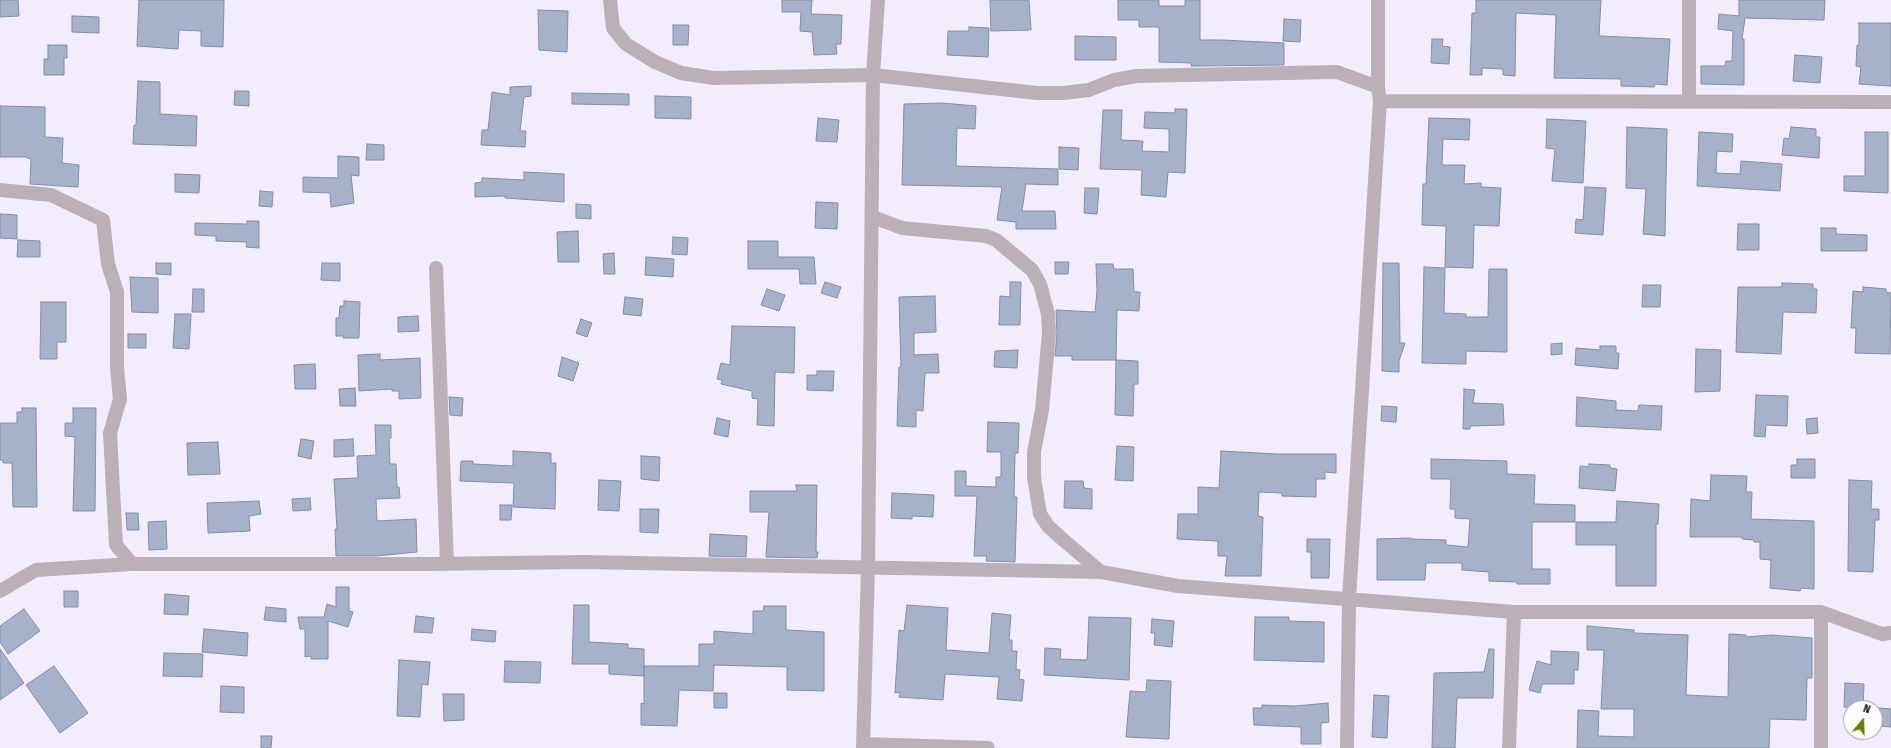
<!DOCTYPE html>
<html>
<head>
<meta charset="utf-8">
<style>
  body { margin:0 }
  #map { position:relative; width:1891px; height:748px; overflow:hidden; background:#f2ecfd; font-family:"Fira Sans Condensed",sans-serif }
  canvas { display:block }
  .north { position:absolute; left:1843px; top:700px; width:40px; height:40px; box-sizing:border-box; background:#fdfdfd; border:1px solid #a19fa3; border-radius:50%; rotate:19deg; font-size:11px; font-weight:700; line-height:16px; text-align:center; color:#16131c }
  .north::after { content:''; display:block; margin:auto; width:14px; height:18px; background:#5b8203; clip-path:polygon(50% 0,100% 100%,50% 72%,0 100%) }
</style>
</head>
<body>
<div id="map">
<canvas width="1891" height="748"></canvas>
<div class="north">N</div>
</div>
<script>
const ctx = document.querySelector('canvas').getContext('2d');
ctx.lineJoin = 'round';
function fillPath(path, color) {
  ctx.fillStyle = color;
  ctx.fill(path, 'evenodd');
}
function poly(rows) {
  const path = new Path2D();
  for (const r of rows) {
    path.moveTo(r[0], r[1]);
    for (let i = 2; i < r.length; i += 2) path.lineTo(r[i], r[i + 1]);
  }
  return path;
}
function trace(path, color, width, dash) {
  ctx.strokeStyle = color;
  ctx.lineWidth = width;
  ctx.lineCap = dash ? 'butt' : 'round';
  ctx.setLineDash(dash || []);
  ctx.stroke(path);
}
const building = poly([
  [0,0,18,0,19,16,0,17,0,0],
  [139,0,224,0,223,47,201,46,201,31,179,30,178,49,137,46,139,0],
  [782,0,812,0,811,14,842,15,841,44,836,44,837,54,814,55,812,32,800,31,801,12,782,12,782,0],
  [990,0,1029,0,1031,30,991,31,990,0],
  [1118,0,1159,0,1159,6,1185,6,1185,0,1200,0,1200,40,1222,40,1284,43,1284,65,1200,66,1191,66,1191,63,1159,62,1159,27,1139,27,1139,20,1118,20,1118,0],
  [1476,0,1601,0,1599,36,1670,39,1667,85,1655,84,1654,87,1621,86,1621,79,1554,78,1556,15,1516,13,1515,76,1503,75,1503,69,1482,68,1482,75,1470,75,1472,13,1476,13,1476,0],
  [1739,0,1825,0,1824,20,1745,18,1742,39,1744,39,1744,85,1701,84,1701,66,1725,66,1726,61,1732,61,1733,31,1718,29,1719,14,1739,16,1739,0],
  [538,10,568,11,567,52,539,50,538,10],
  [72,16,99,17,99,33,72,32,72,16],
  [1284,19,1301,20,1300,42,1283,41,1284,19],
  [1859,23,1891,23,1891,86,1859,84,1861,67,1856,66,1857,45,1859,45,1859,23],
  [673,25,689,25,688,45,673,45,673,25],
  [969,27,989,28,988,57,947,55,948,31,969,31,969,27],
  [1075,36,1116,37,1116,60,1075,60,1075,36],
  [1432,39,1443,39,1442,46,1450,47,1449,64,1431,63,1432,39],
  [48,45,67,45,67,58,64,58,64,75,44,75,44,59,48,59,48,45],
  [1795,55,1822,57,1820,83,1793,81,1795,55],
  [138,81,160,82,160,114,197,116,196,146,133,144,134,125,136,125,138,81],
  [531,86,531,96,524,97,520,131,526,131,525,147,481,145,482,130,488,130,492,92,510,95,510,87,531,86],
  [235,91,249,91,249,106,234,105,235,91],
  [572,93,629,94,629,105,572,104,572,93],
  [655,96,691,97,691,119,655,118,655,96],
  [942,103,976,106,975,129,957,128,956,166,1058,169,1058,185,1026,184,1022,211,1055,211,1056,229,1016,229,1016,222,997,220,1002,187,902,185,904,104,942,103],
  [0,106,45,107,45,137,63,138,62,163,79,165,78,187,30,184,31,159,27,158,27,157,0,157,0,106],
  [1175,109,1187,109,1185,173,1168,172,1166,197,1141,195,1142,170,1100,169,1103,110,1122,110,1121,140,1143,141,1142,151,1169,152,1169,129,1144,128,1145,112,1175,113,1175,109],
  [818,118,839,120,837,142,816,141,818,118],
  [1429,118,1470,119,1469,140,1443,139,1442,165,1465,165,1464,184,1481,183,1481,187,1501,188,1499,226,1474,225,1473,268,1445,267,1446,226,1422,225,1423,184,1426,184,1429,118],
  [1547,119,1586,121,1583,183,1552,181,1555,149,1546,148,1547,119],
  [1627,127,1667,129,1665,236,1643,234,1646,189,1626,188,1627,127],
  [1791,127,1816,129,1816,137,1820,137,1819,158,1782,155,1784,138,1789,139,1791,127],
  [1699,132,1733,134,1732,152,1717,151,1716,173,1740,174,1741,161,1782,164,1780,191,1697,186,1699,132],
  [1865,132,1888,132,1888,193,1844,191,1844,176,1865,176,1865,132],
  [367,144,384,145,384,160,366,160,367,144],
  [1059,147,1079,148,1078,170,1059,169,1059,147],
  [338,156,359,157,359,176,351,175,354,203,331,207,330,193,303,192,303,177,338,178,338,156],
  [524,172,564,174,564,202,505,198,505,196,475,197,475,183,482,182,482,178,524,180,524,172],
  [175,174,200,175,199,193,175,192,175,174],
  [1585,187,1606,188,1603,235,1575,233,1576,219,1583,220,1585,187],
  [1085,188,1099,188,1097,214,1084,213,1085,188],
  [260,191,273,192,272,207,259,206,260,191],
  [816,202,838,203,837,229,815,228,816,202],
  [576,204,591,205,591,219,576,218,576,204],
  [0,214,17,215,17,239,0,238,0,214],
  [247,221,259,221,259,248,246,247,247,242,216,241,216,236,195,235,195,223,247,224,247,221],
  [1738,224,1759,224,1759,250,1737,250,1738,224],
  [1821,228,1836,228,1836,234,1867,235,1867,251,1821,251,1821,228],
  [578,231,579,262,558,262,557,232,578,231],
  [673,237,688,238,687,255,672,254,673,237],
  [18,240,40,241,40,257,17,257,18,240],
  [748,241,778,241,778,257,814,257,816,284,800,284,799,269,748,269,748,241],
  [614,253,615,274,604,274,603,254,614,253],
  [646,257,674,259,673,277,645,275,646,257],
  [1055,262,1069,262,1068,274,1055,274,1055,262],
  [156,263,171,263,171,275,156,274,156,263],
  [322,263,340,263,340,281,321,280,322,263],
  [1383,263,1399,263,1400,343,1405,343,1399,361,1399,372,1382,371,1383,263],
  [1096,264,1113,264,1114,269,1133,269,1134,292,1140,292,1139,311,1117,310,1116,360,1072,360,1072,356,1055,356,1057,333,1056,310,1095,312,1097,291,1096,264],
  [1424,267,1445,268,1444,313,1466,314,1466,317,1488,317,1489,269,1507,269,1507,352,1466,351,1466,364,1422,363,1424,267],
  [130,277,158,278,158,313,132,312,130,277],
  [825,282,841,287,837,298,821,293,825,282],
  [1010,282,1021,282,1020,325,999,325,1000,296,1010,297,1010,282],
  [1782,283,1813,284,1813,289,1817,289,1816,313,1783,312,1781,354,1736,352,1738,287,1782,287,1782,283],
  [1643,285,1661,285,1660,307,1642,307,1643,285],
  [1863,287,1886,289,1886,292,1891,293,1890,354,1855,353,1856,328,1851,328,1853,291,1863,292,1863,287],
  [193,289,204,289,204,312,192,312,193,289],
  [767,289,785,295,779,311,761,305,767,289],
  [935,296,936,332,914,333,914,355,938,354,939,373,925,373,923,411,916,410,916,427,897,426,899,367,901,367,899,297,935,296],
  [625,297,643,299,641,316,623,314,625,297],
  [344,301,360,302,359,338,343,338,344,336,336,336,336,318,339,318,340,306,344,306,344,301],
  [41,302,66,302,66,342,57,342,57,359,40,359,41,302],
  [175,314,191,314,189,349,173,348,175,314],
  [418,316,419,331,398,332,398,317,418,316],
  [581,319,592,323,587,337,576,333,581,319],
  [732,326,795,327,794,373,775,372,774,426,757,425,758,399,752,398,752,391,721,384,722,380,717,379,721,363,730,365,732,326],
  [128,334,146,334,146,348,128,348,128,334],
  [1562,343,1562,354,1551,355,1551,344,1562,343],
  [1600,346,1616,346,1616,353,1619,353,1618,369,1575,365,1576,348,1600,350,1600,346],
  [1696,349,1721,350,1720,391,1695,392,1696,349],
  [1018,350,1017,368,994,367,995,351,1018,350],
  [380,354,380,360,420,358,421,398,399,399,399,391,392,391,392,389,359,391,358,355,380,354],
  [562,357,579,363,573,381,558,376,562,357],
  [1116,360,1138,361,1138,384,1134,384,1133,416,1115,415,1116,360],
  [315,364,316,389,295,389,294,365,315,364],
  [817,371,834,371,833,391,807,390,807,375,817,375,817,371],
  [355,388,356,406,340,406,339,389,355,388],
  [1464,389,1475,390,1473,403,1503,404,1504,425,1470,426,1470,429,1463,429,1464,389],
  [1756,395,1788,396,1787,426,1766,425,1765,437,1754,436,1756,395],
  [449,397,463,398,462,416,450,415,449,397],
  [1577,397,1616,401,1616,410,1638,411,1639,405,1662,406,1661,430,1576,426,1577,397],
  [1382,406,1397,407,1396,422,1381,421,1382,406],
  [22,408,36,408,37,507,13,507,12,463,3,463,3,460,0,460,0,423,17,423,17,412,22,412,22,408],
  [73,408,96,408,95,511,73,511,75,437,65,436,65,423,73,423,73,408],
  [717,418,730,421,728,437,714,434,717,418],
  [1817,418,1818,433,1807,434,1806,419,1817,418],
  [988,422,1019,423,1018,453,1015,453,1014,497,1017,497,1015,562,986,561,987,556,974,556,977,496,955,496,955,471,966,471,966,486,996,487,996,477,1001,477,1001,452,987,452,988,422],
  [375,425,391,425,391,438,389,438,390,464,396,464,397,487,399,487,400,498,376,499,377,521,416,519,417,552,376,556,336,556,335,529,337,529,334,479,358,478,357,456,376,455,375,425],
  [301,439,314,441,311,459,298,456,301,439],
  [353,439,354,456,334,457,334,440,353,439],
  [218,442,220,474,188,475,187,443,218,442],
  [1117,446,1134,447,1133,481,1115,480,1117,446],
  [513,451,551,453,551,463,556,463,555,509,513,507,514,483,460,481,461,461,473,461,473,464,513,466,513,451],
  [1221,451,1277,454,1336,454,1336,473,1325,472,1325,479,1316,479,1316,497,1282,496,1282,493,1259,492,1258,516,1263,517,1261,576,1225,576,1227,556,1218,556,1218,541,1177,539,1178,514,1198,514,1198,487,1219,488,1221,451],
  [641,456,660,457,659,481,641,479,641,456],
  [1431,459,1507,461,1507,474,1535,475,1534,504,1575,505,1575,522,1532,522,1532,569,1550,569,1550,584,1517,584,1517,582,1489,581,1489,572,1462,570,1462,563,1426,563,1425,580,1377,580,1377,539,1411,538,1411,539,1446,540,1446,545,1468,547,1470,519,1455,518,1455,509,1450,509,1451,479,1431,479,1431,459],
  [1797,459,1815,459,1815,478,1791,478,1791,465,1797,465,1797,459],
  [1589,464,1610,465,1610,468,1617,469,1615,491,1579,488,1580,466,1589,467,1589,464],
  [1711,475,1747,476,1746,492,1752,492,1751,519,1814,521,1814,589,1801,588,1800,591,1770,588,1771,560,1760,559,1760,542,1754,542,1754,540,1742,539,1742,537,1690,537,1691,499,1710,501,1711,475],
  [599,480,621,481,619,511,598,510,599,480],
  [1849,480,1872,481,1871,509,1879,509,1879,520,1875,520,1873,572,1848,571,1849,480],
  [1065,481,1083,481,1084,488,1092,489,1092,509,1064,508,1065,481],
  [796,485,817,485,816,552,818,552,817,558,766,557,769,512,750,512,750,491,797,491,796,485],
  [892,493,934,495,933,517,912,516,912,519,891,518,892,493],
  [310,498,311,510,293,511,292,499,310,498],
  [259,501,261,514,249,516,250,531,208,533,207,503,259,501],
  [1617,501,1659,504,1658,524,1656,524,1656,586,1616,586,1616,545,1576,545,1576,522,1616,522,1617,501],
  [500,505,512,505,511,520,500,520,500,505],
  [640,509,659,509,658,533,640,532,640,509],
  [126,513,138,513,139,530,127,530,126,513],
  [166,521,167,549,149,550,148,522,166,521],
  [710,534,747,536,746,557,709,556,710,534],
  [1307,539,1330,539,1329,578,1311,578,1311,552,1307,552,1307,539],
  [336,587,349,587,349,611,353,612,348,627,328,621,328,659,311,659,311,656,305,657,305,629,300,629,298,617,324,617,327,604,336,607,336,587],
  [64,591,78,591,78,607,64,607,64,591],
  [165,594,189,596,188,615,164,614,165,594],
  [574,605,589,605,589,642,628,644,628,648,644,649,644,676,609,674,609,664,572,664,574,605],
  [907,605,948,608,946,650,989,653,992,613,1011,615,1009,640,1012,640,1012,651,1017,651,1016,669,1020,670,1019,679,1024,680,1022,701,997,699,999,677,945,674,943,700,899,697,900,692,895,693,899,630,904,631,907,605],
  [764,606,786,606,786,630,824,632,824,691,787,690,787,667,714,665,713,691,679,690,677,726,641,725,641,703,644,704,644,666,699,666,699,644,714,644,714,631,753,634,753,611,763,611,764,606],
  [266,607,286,609,286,622,264,620,266,607],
  [24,609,40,631,8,654,0,642,0,626,24,609],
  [416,616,434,618,432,633,414,632,416,616],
  [1089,617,1131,618,1129,680,1044,675,1045,648,1061,649,1060,659,1087,660,1089,617],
  [1255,617,1289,617,1289,621,1324,622,1324,662,1254,660,1255,617],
  [1152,619,1174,621,1172,647,1154,645,1155,633,1151,633,1152,619],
  [1587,626,1634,630,1634,633,1688,635,1686,695,1728,697,1729,634,1746,635,1746,637,1771,635,1812,638,1812,678,1807,678,1806,720,1770,719,1769,748,1577,748,1578,710,1599,711,1598,736,1634,737,1634,709,1601,709,1604,650,1587,650,1587,626],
  [204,629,248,633,247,656,202,652,204,629],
  [472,629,496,631,495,642,471,640,472,629],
  [0,649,24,683,0,700,0,649],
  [1489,649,1494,649,1493,698,1457,698,1455,748,1432,748,1434,673,1484,672,1489,649],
  [1551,651,1579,652,1578,670,1574,670,1574,684,1542,684,1540,693,1529,690,1537,661,1551,665,1551,651],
  [164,653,203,654,202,677,163,676,164,653],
  [399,660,430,662,428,685,422,684,420,717,397,716,399,660],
  [505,661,541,662,540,683,504,682,505,661],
  [54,666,88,713,60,733,26,685,54,666],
  [1147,680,1171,681,1169,739,1126,737,1130,691,1146,692,1147,680],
  [1845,683,1864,684,1863,708,1844,707,1845,683],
  [221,686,244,687,244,713,220,712,221,686],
  [714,693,727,693,727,708,714,708,714,693],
  [443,694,464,694,464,720,444,721,443,694],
  [1374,695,1389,696,1387,738,1372,737,1374,695],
  [1328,703,1329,722,1321,723,1321,744,1301,744,1301,727,1254,725,1253,708,1262,708,1262,705,1296,706,1328,703],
  [1879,708,1891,709,1891,727,1879,726,1879,708],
  [261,736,272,736,271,748,261,748,261,736]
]);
fillPath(building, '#a6b2cc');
trace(building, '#828da6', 1);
trace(poly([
  [610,0,613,28,626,44,655,62,681,73,714,78,873,75,1037,93,1063,93,1089,90,1114,80,1136,76,1337,72,1378,87],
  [1380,101,1891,102],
  [1689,102,1689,0],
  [0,190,51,195,103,220,108,264,117,292,117,368,120,399,110,433,116,545,132,564],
  [873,217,902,228,986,236,996,240,1032,270,1040,284,1048,314,1049,333,1042,410,1034,452,1034,477,1040,514,1048,526,1061,538,1101,572],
  [436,268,447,564],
  [0,591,36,570,132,564,424,564,584,562,1101,572,1178,586,1514,612,1821,612,1882,634,1891,633],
  [1821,612,1821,748],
  [863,744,988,748],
  [863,748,868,568,873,75,878,0],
  [1347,748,1349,599,1380,101,1378,87,1378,0],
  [1509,748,1514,612]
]), '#bcb0b8', 14);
</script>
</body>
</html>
